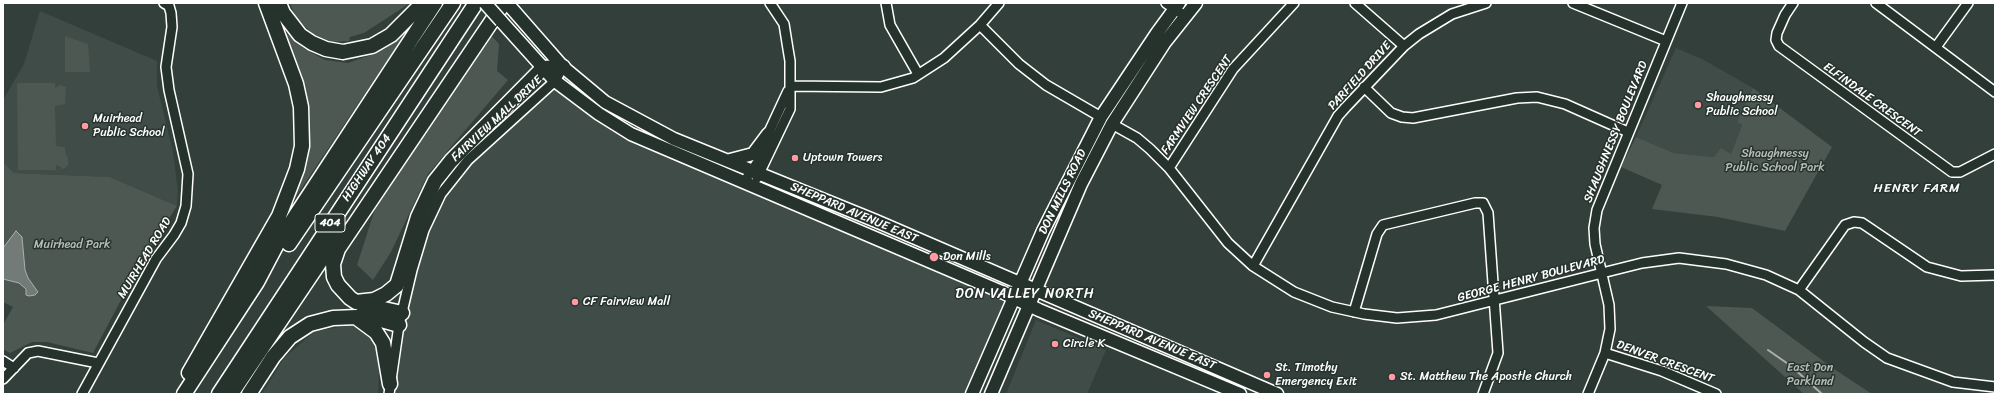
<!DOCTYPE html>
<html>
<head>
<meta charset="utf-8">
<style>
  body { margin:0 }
  #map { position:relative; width:1998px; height:397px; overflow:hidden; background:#333f3a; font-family:Sriracha,sans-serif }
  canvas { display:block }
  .frame { position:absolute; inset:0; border:4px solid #fff; pointer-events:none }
</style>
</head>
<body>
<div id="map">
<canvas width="1998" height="397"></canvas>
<div class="frame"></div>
</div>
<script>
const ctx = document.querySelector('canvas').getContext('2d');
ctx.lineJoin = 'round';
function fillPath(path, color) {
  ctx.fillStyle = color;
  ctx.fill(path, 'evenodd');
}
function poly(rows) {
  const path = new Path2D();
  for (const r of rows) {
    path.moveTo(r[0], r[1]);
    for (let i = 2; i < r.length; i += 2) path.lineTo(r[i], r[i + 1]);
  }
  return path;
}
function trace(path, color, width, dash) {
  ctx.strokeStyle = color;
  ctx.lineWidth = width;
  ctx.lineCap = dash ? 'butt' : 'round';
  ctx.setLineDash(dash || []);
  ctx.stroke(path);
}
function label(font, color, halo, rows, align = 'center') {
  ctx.font = font + ' Sriracha,sans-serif';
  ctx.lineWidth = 3;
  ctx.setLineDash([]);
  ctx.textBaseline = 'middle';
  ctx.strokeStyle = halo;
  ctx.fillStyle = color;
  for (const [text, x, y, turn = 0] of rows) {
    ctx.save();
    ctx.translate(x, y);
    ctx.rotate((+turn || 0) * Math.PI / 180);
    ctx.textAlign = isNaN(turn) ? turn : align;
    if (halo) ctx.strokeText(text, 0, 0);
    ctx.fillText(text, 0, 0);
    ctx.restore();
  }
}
fillPath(poly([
  [40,11,157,61,157,86,173,152,178,191,177,206,110,177,14,173,3,162,3,100,24,64],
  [1676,48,1702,59,1753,88,1737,122,1742,125,1731,154,1714,157,1674,153,1636,137],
  [555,81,599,114,1014,300,972,394,389,394,412,270,441,194,468,160],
  [1036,320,1106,350,1087,394,1006,394],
  [354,325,370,333,376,342,379,373,378,394,262,394,284,358,315,331]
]), '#404c47');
fillPath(poly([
  [290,3,410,3,364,33,350,37,349,41,332,42,313,34,296,18],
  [278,26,303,48,325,60,348,63,374,54,410,26,291,204,304,161,309,128,303,85],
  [490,34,499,44,497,71,508,80,428,174,391,252,373,280,357,265,375,209],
  [65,36,88,44,90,72,65,72],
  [17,83,55,83,55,88,60,85,66,87,65,104,55,106,56,146,65,147,66,156,68,157,68,165,65,168,61,169,61,167,56,165,56,170,18,170],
  [1753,88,1832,147,1785,231,1718,217,1652,209,1662,185,1621,167,1636,137,1674,153,1714,157,1721,148,1731,154,1742,125,1737,122],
  [3,162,14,173,110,177,177,206,140,264,93,353,47,342,32,342,10,353,3,349,3,325,13,307,3,302],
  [1706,306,1752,308,1834,369,1872,394,1804,394]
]), '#4d5853');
const water = poly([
  [16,231,22,237,25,270,28,278,38,292,35,295,29,296,26,295,26,289,19,283,3,279,3,248,16,231]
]);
fillPath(water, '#737b78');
trace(water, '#abb0ae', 1);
trace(poly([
  [1768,350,1791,366,1822,394]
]), '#abb0ae', 2);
const minor = poly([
  [886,3,890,25,918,74],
  [1166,3,1185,16],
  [1355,3,1404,46],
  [1573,3,1666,41],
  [1793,3,1785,15,1777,33,1776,40,1779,46,1952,172,1960,172,1995,154],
  [1876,3,1995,92],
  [980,25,1019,64,1046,85,1101,117],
  [1936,47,1968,3],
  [790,86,881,87,913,78,944,58,980,25,999,3],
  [1364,87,1391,113,1402,117,1413,118,1517,98,1537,97,1565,104,1628,132],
  [1112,124,1137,138,1150,149,1169,168,1228,243,1253,266,1294,292,1332,307,1364,314,1397,318,1436,315,1610,271,1642,263,1679,258,1726,264,1766,275,1799,290,1864,342,1887,358,1953,382,1995,387],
  [1169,168,1233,69,1294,3],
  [757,178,790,109,790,61,788,49,784,24,770,3],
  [744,182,759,160,768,134,788,91],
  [1253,266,1338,116,1346,107,1404,46,1419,34,1452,14,1486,3],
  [1799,290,1845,225,1854,222,1862,223,1868,227,1927,267,1961,276,1995,275],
  [1354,312,1377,234,1383,225,1475,203,1483,203,1488,213,1498,353,1483,394],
  [1605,353,1662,371,1716,394],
  [3,361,14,368],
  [3,379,28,353,38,351,98,363],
  [82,394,156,259,174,235,181,223,186,206,188,174,169,90,166,67,172,27,171,13,169,6,164,3],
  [389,394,399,325,412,270,424,230,441,194,468,160,555,81,563,67],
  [1588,394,1605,353,1610,329,1609,305,1595,244,1594,228,1597,210,1682,3]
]);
const major = poly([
  [507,3,563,67,605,102,674,139,876,221,1277,394],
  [501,21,555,81,599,114,631,134,1004,293,1039,310,1240,394],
  [730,160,753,154,768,134],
  [972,394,1043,231,1101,117,1157,33,1179,3],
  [991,394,1081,184,1112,124,1165,42,1196,3]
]);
const highway = poly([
  [279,3,283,13,300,35,312,43,326,49,343,52,372,46,391,35,423,3],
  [504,3,338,249,333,264,334,277,338,285,350,298,356,302,374,300,386,294,397,285,418,217,435,181,451,161,543,68,563,67],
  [289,244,453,3],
  [361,304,402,313],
  [357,318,376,332,383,343,390,384],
  [189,373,279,216,297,169,302,146,301,107,296,84,266,3],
  [184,394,257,282,277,244,435,3],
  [219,394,476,3],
  [231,394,338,235],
  [249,394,273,357,290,337,310,324,333,318,357,317,378,319,399,325]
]);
trace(minor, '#fff', 12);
trace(major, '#fff', 15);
trace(highway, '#fff', 17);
trace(minor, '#26332d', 9);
trace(major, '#26332d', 12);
trace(highway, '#26332d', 14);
const majorBridge = poly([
  [485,3,501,21]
]);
trace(majorBridge, '#fff', 15, []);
trace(majorBridge, '#26332d', 12);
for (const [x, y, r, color] of [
  [1698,105,4,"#ff9aa2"],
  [85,126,4,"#ff9aa2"],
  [795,158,4,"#ff9aa2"],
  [934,257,5,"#ff9aa2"],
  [575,302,4,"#ff9aa2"],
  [1055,344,4,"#ff9aa2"],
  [1267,375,4,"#ff9aa2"],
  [1392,377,4,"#ff9aa2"]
]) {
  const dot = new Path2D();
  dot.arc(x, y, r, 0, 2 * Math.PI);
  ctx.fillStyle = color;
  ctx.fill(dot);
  trace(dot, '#26332d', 1.5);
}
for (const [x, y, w] of [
  [330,223,30]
]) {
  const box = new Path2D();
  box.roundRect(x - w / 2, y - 9, w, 18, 3);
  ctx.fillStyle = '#26332d';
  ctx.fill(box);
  trace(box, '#fff', 1);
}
label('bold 11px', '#fff', null, [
  ["404",330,223]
]);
label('12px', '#fff', '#26332d', [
  ["PARFIELD DRIVE",1360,76,-48],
  ["ELFINDALE CRESCENT",1872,100,36],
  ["FARMVIEW CRESCENT",1197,105,-56],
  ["FAIRVIEW MALL DRIVE",497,119,-43],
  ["SHAUGHNESSY BOULEVARD",1616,132,-68],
  ["HIGHWAY 404",367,168,-56],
  ["DON MILLS ROAD",1063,192,-64],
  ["SHEPPARD AVENUE EAST",854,213,23],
  ["MUIRHEAD ROAD",145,258,-59],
  ["GEORGE HENRY BOULEVARD",1531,279,-15],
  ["SHEPPARD AVENUE EAST",1152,340,23],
  ["DENVER CRESCENT",1665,362,20]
]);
label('12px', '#fff', '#26332d', [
  ["Shaughnessy",1706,98],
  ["Public School",1706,112],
  ["Muirhead",93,119],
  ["Public School",93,133],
  ["Uptown Towers",803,158],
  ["Don Mills",943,257],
  ["CF Fairview Mall",583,302],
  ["Circle K",1063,344],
  ["St. Timothy",1275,368],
  ["Emergency Exit",1275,382],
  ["St. Matthew The Apostle Church",1400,377]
], 'left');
label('12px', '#b8bcba', '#26332d', [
  ["Shaughnessy",1775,154],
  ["Public School Park",1775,168],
  ["Muirhead Park",72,245],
  ["East Don",1810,368],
  ["Parkland",1810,382]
]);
ctx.letterSpacing = '1px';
label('13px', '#fff', '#26332d', [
  ["HENRY FARM",1917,189]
]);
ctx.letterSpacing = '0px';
ctx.letterSpacing = '1px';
label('14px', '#fff', '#26332d', [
  ["DON VALLEY NORTH",1025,294]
]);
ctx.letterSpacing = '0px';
</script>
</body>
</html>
